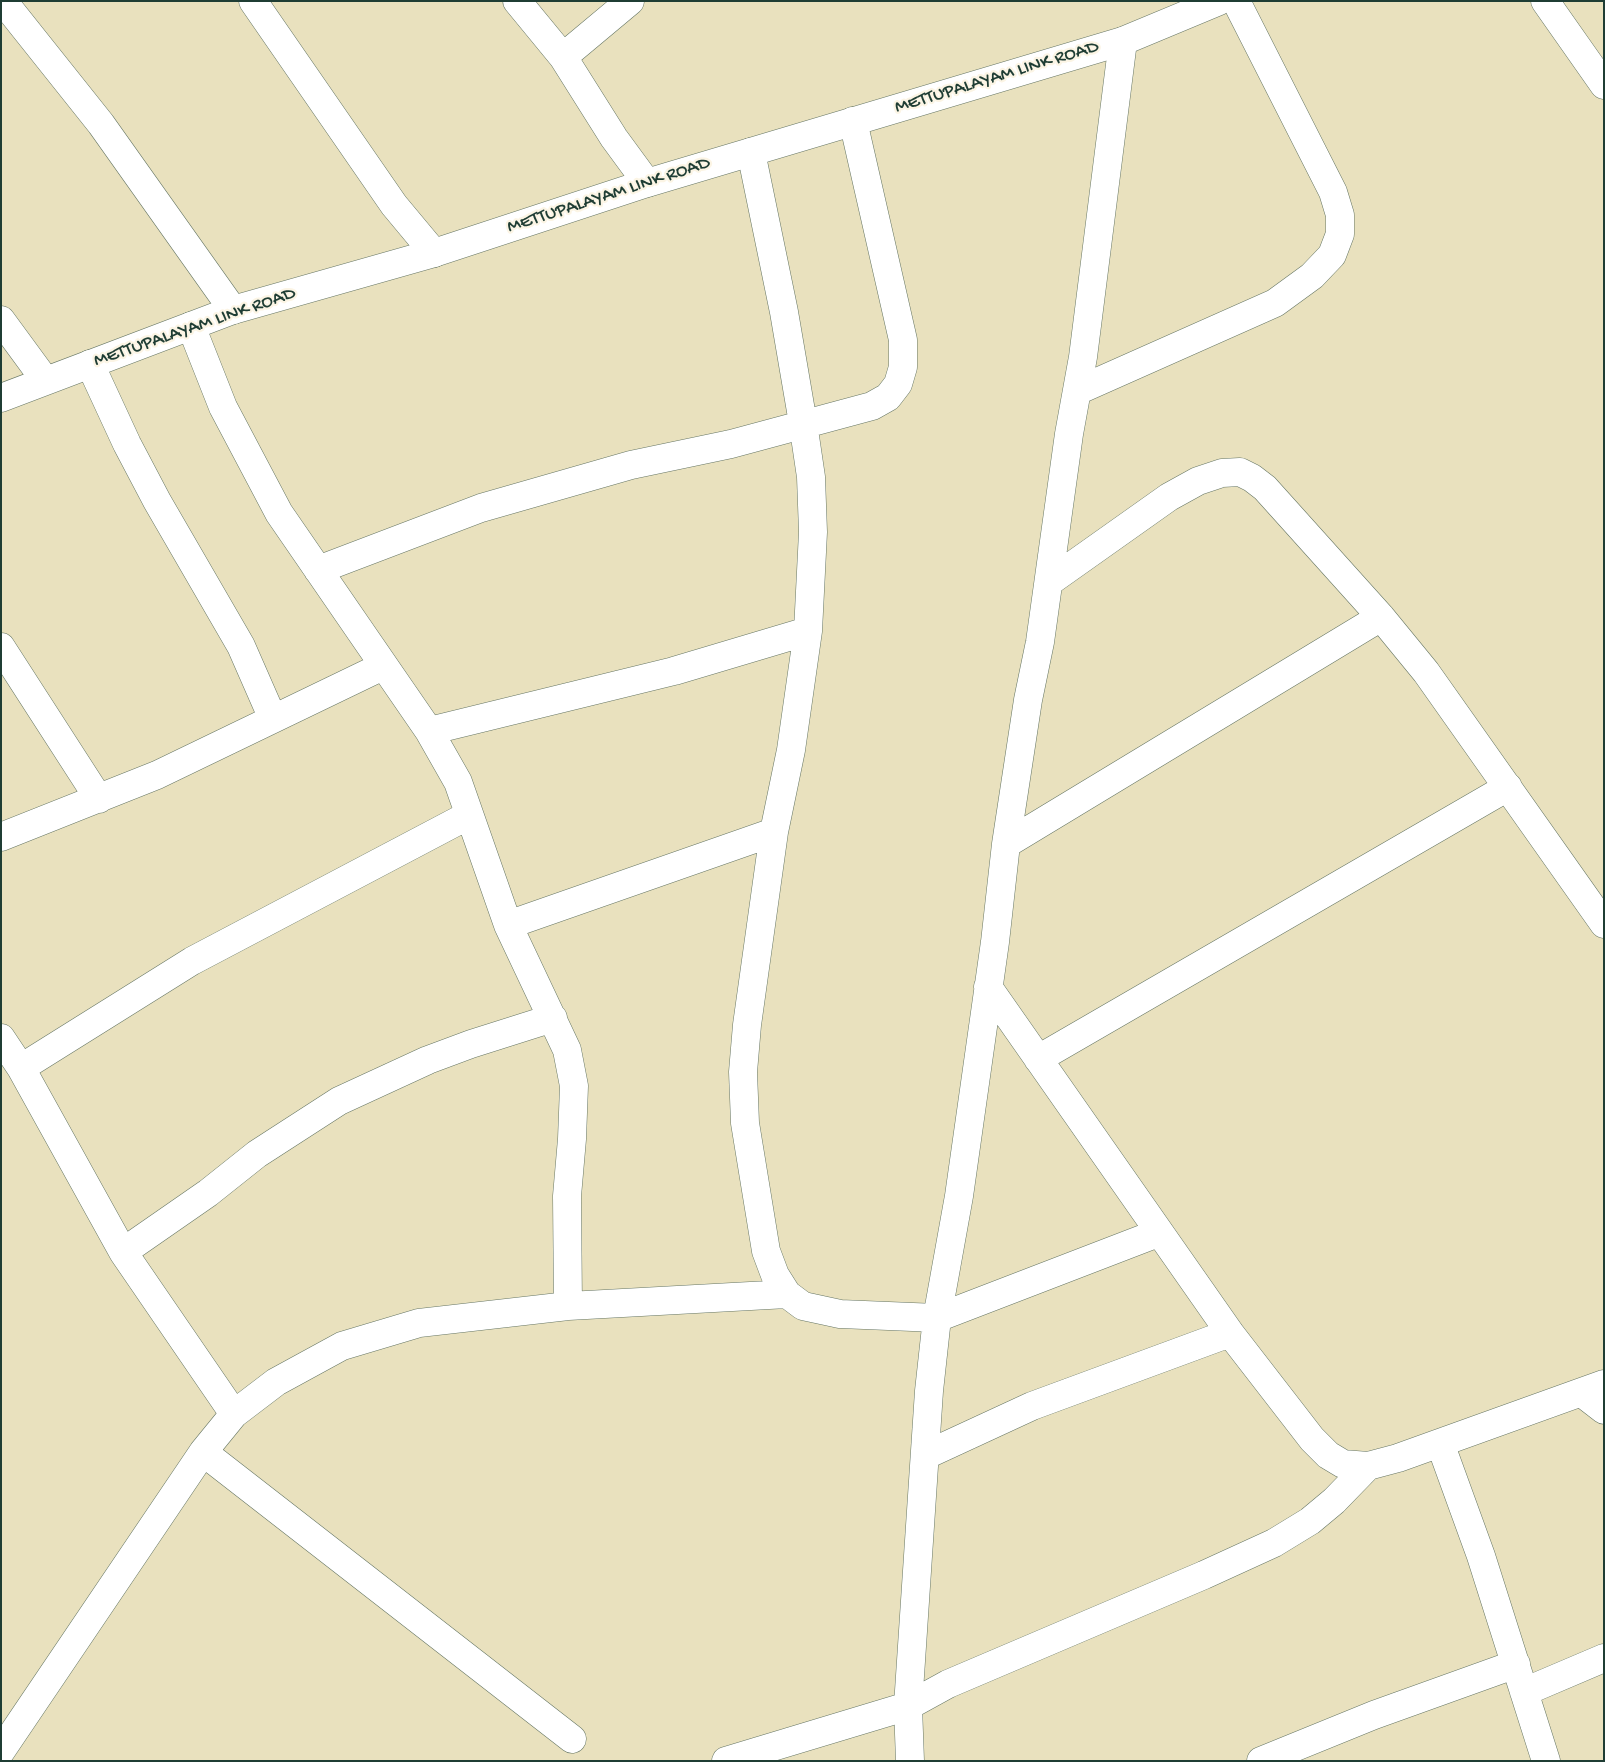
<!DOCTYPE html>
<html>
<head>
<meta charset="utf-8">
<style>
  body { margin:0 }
  #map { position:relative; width:1605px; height:1762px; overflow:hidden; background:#e9e1be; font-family:"Gochi Hand",sans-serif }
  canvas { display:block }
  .frame { position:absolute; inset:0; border:2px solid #1f3d34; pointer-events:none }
</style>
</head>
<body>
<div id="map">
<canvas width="1605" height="1762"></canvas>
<div class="frame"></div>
</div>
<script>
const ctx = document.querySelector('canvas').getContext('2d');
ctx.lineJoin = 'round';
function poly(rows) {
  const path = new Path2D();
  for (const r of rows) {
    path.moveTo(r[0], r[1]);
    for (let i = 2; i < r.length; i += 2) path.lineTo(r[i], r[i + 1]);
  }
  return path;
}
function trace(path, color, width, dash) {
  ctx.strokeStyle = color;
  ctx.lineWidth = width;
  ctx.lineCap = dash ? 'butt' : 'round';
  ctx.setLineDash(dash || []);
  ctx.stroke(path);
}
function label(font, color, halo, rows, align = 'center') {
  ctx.font = font + ' "Gochi Hand",sans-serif';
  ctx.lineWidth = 4.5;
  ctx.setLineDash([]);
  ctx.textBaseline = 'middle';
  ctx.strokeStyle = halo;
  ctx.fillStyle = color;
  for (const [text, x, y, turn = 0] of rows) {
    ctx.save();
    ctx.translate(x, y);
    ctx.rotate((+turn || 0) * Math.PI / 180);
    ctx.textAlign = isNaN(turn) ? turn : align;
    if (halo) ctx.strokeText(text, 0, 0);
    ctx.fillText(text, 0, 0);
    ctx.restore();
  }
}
const minor = poly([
  [3,1,101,124,233,310],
  [253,1,394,205,434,253],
  [517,1,563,57,614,138,647,183],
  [1545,1,1604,85],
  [563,57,630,1],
  [751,152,784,312,803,423,811,477,813,532,808,631,791,750,774,832,747,1025,743,1072,745,1123,766,1251,775,1275,787,1294,803,1306,840,1314,937,1318,1158,1233],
  [1,320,45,380],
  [191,326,223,407,279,513,429,731,458,782,508,925,567,1050,574,1086,572,1139,567,1196,568,1306],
  [90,364,127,444,157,501,241,646,273,719],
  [1077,391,1275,303,1312,276,1332,255,1340,234,1340,215,1333,192,1236,1],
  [318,570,481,508,631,465,731,444,872,406,888,397,898,384,903,367,903,340,853,121],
  [1049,582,1169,497,1198,481,1222,473,1240,472,1252,478,1265,488,1381,617,1426,672,1604,924],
  [1,647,99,799],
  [429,731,674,671,808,631],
  [1,837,157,775,383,666],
  [1006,844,1381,617],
  [508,925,774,832],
  [988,987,1230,1333,1312,1439,1328,1455,1343,1464,1368,1466,1398,1458,1604,1384],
  [1,1038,21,1068,123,1252,234,1414],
  [1038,1059,1508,787],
  [21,1068,192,961,469,815],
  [123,1252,208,1193,257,1154,339,1101,428,1060,471,1044,553,1018],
  [1582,1393,1604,1410],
  [1440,1443,1481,1556,1546,1761],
  [203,1452,572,1739],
  [926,1455,1032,1406,1230,1333],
  [1524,1692,1604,1658],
  [1,1751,203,1452,234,1414,276,1382,342,1346,419,1323,568,1306,787,1294],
  [726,1761,908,1706,948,1684,1204,1575,1274,1543,1310,1521,1334,1501,1368,1466],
  [910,1761,908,1706,929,1391,937,1318,959,1196,995,942,1006,844,1028,700,1040,642,1069,434,1083,357,1123,41],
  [1261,1761,1374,1715,1516,1664]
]);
const tertiary = poly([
  [1,398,233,310,434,253,647,183,1123,41,1219,1]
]);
trace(minor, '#667664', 29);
trace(tertiary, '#667664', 29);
trace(minor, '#fff', 28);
trace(tertiary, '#fff', 28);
label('19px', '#1f3d34', '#fcf5e5', [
  ["METTUPALAYAM LINK ROAD",997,78,-17],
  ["METTUPALAYAM LINK ROAD",609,196,-18],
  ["METTUPALAYAM LINK ROAD",195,328,-19]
]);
</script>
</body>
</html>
